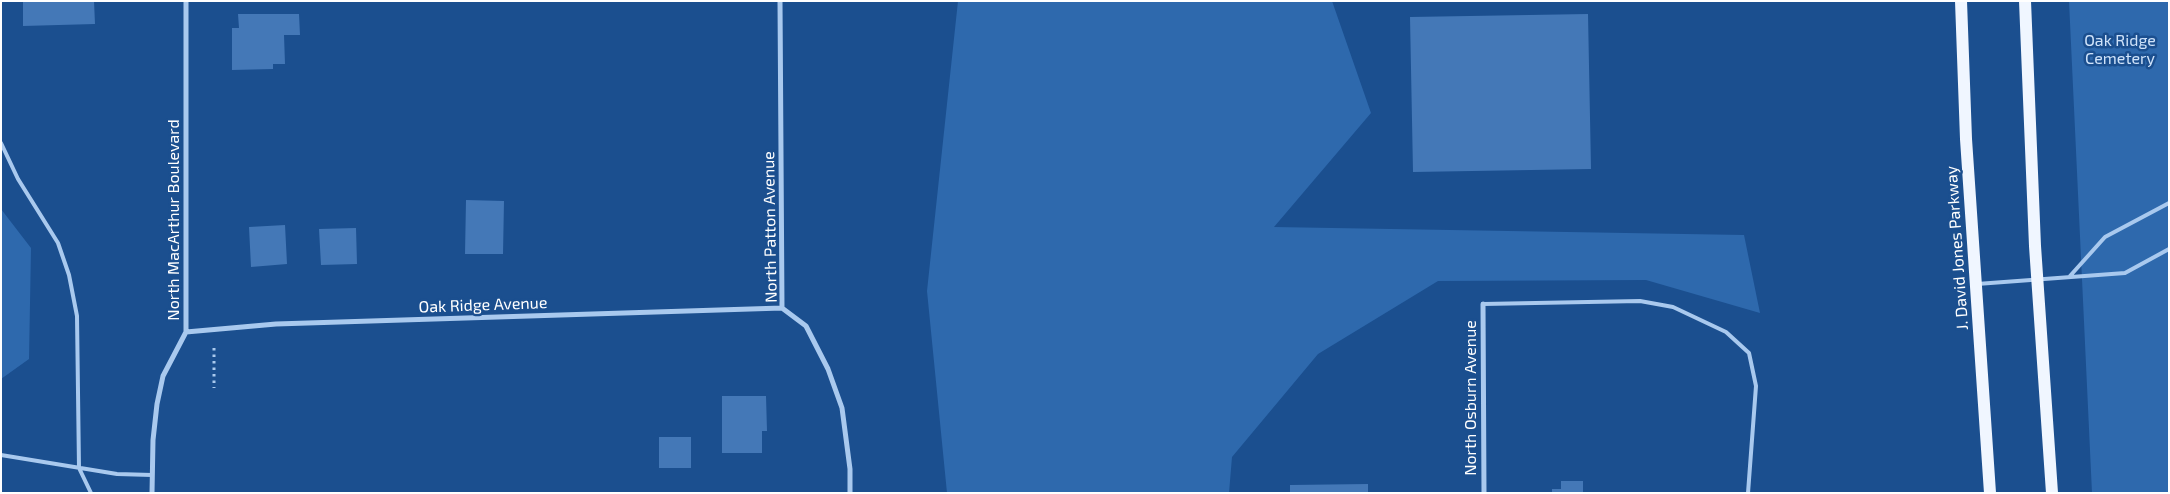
<!DOCTYPE html>
<html>
<head>
<meta charset="utf-8">
<style>
  body { margin:0 }
  #map { position:relative; width:2170px; height:494px; overflow:hidden; background:#1b4f8f; font-family:"Exo 2",sans-serif }
  canvas { display:block }
  .frame { position:absolute; inset:0; border:2px solid #fff; pointer-events:none }
</style>
</head>
<body>
<div id="map">
<canvas width="2170" height="494"></canvas>
<div class="frame"></div>
</div>
<script>
const ctx = document.querySelector('canvas').getContext('2d');
ctx.lineJoin = 'round';
function fillPath(path, color) {
  ctx.fillStyle = color;
  ctx.fill(path, 'evenodd');
}
function poly(rows) {
  const path = new Path2D();
  for (const r of rows) {
    path.moveTo(r[0], r[1]);
    for (let i = 2; i < r.length; i += 2) path.lineTo(r[i], r[i + 1]);
  }
  return path;
}
function trace(path, color, width, dash) {
  ctx.strokeStyle = color;
  ctx.lineWidth = width;
  ctx.lineCap = dash ? 'butt' : 'round';
  ctx.setLineDash(dash || []);
  ctx.stroke(path);
}
function label(font, color, halo, rows, align = 'center') {
  ctx.font = font + ' "Exo 2",sans-serif';
  ctx.lineWidth = 5;
  ctx.setLineDash([]);
  ctx.textBaseline = 'middle';
  ctx.strokeStyle = halo;
  ctx.fillStyle = color;
  for (const [text, x, y, turn = 0] of rows) {
    ctx.save();
    ctx.translate(x, y);
    ctx.rotate((+turn || 0) * Math.PI / 180);
    ctx.textAlign = isNaN(turn) ? turn : align;
    if (halo) ctx.strokeText(text, 0, 0);
    ctx.fillText(text, 0, 0);
    ctx.restore();
  }
}
fillPath(poly([
  [958,1,1332,1,1371,113,1274,227,1744,235,1760,313,1646,280,1438,281,1318,354,1232,457,1229,493,947,493,927,291],
  [2069,1,2169,1,2169,493,2092,493],
  [1,209,31,248,29,359,1,379]
]), '#2e69ad');
fillPath(poly([
  [23,1,94,1,95,24,23,26],
  [238,14,299,14,300,35,284,35,285,64,273,64,273,69,232,70,232,28,239,28],
  [1588,14,1591,169,1413,172,1410,17],
  [466,200,504,201,503,254,465,254],
  [285,225,287,264,251,267,249,227],
  [356,228,357,264,321,265,319,229],
  [722,396,766,396,767,431,762,431,762,453,722,453],
  [659,437,691,437,691,468,659,468],
  [1561,481,1583,481,1583,493,1552,493,1552,489,1561,489],
  [1368,484,1368,493,1290,493,1290,485]
]), '#4478b7');
trace(poly([
  [214,348,214,388]
]), '#a9c9ee', 3, [2.5, 4]);
trace(poly([
  [1,143,18,179,58,243,69,275,77,316,79,468,91,493],
  [2070,276,2105,237,2169,203],
  [1977,284,2125,273,2169,249],
  [1483,304,1640,301,1673,307,1726,332,1749,353,1756,386,1748,493],
  [1,455,117,474,152,475]
]), '#a9c9ee', 4);
trace(poly([
  [780,1,782,308,806,326,828,369,842,408,850,469,850,493],
  [1483,304,1484,493],
  [186,332,276,324,782,308],
  [152,493,153,440,157,404,163,376,186,332,186,1]
]), '#a9c9ee', 5);
trace(poly([
  [1961,1,1966,139,1990,493],
  [2025,1,2035,246,2052,493]
]), '#f0f6ff', 12);
label('16px', '#cfe3fa', '#1b4f8f', [
  ["Oak Ridge",2120,41],
  ["Cemetery",2120,59]
]);
label('16px', '#fff', '#1b4f8f', [
  ["North MacArthur Boulevard",174,220,-90],
  ["North Patton Avenue",770,227,-91],
  ["J. David Jones Parkway",1957,248,-94],
  ["Oak Ridge Avenue",483,305,-2],
  ["North Osburn Avenue",1471,398,-90]
]);
</script>
</body>
</html>
